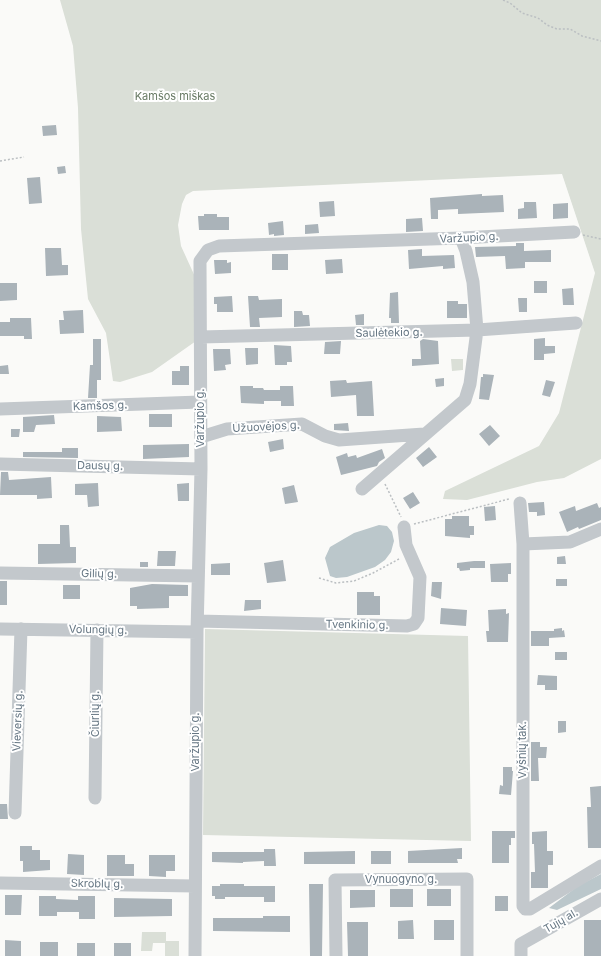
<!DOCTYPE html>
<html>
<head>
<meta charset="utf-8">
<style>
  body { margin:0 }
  canvas { display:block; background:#fafaf8 }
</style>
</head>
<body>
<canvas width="601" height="956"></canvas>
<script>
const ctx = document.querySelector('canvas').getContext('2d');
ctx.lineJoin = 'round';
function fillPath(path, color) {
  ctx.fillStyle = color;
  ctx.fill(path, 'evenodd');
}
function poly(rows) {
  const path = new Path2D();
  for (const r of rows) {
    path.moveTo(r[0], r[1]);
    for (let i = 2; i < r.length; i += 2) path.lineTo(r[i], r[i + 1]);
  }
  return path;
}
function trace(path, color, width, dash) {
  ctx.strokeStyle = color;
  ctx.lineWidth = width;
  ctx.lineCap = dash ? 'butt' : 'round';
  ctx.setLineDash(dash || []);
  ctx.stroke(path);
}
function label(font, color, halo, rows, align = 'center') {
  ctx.font = font + ' Inter,sans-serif';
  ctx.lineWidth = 4;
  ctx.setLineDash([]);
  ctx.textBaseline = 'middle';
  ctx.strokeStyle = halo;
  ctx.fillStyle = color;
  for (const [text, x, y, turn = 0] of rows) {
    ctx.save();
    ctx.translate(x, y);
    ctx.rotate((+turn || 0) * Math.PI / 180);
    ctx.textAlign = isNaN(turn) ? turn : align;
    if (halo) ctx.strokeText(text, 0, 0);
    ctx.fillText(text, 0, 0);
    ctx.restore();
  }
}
fillPath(poly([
  [60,0,601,0,601,459,564,478,537,482,467,500,443,499,445,491,539,446,559,413,595,273,562,174,193,191,186,195,182,204,178,225,181,246,197,281,196,341,152,372,120,382,113,381,106,333,88,299,81,229,78,108,73,46],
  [451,359,463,359,463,370,452,371],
  [205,629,468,636,471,841,203,835],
  [142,932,166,932,166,941,179,941,179,956,165,956,165,943,153,943,152,951,141,951]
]), '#dadfd7');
fillPath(poly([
  [379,525,387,526,392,532,394,541,391,552,385,560,375,567,347,577,336,578,330,576,325,558,330,547,354,533],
  [601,874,601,889,557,910,549,908,578,886]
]), '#bbc7cb');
fillPath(poly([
  [56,125,57,135,43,136,42,126],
  [65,166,66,173,58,174,57,167],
  [40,177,42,203,29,204,27,178],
  [482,194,482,196,503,195,504,212,458,214,458,209,438,210,438,219,431,219,430,198],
  [334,201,335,216,320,217,319,202],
  [524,202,536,202,537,218,518,219,518,209,524,208],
  [568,203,568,218,553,219,553,204],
  [204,214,217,214,217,217,229,217,229,230,199,230,198,216,204,216],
  [422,218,423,231,406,232,406,219],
  [283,221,284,235,274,236,274,234,269,235,268,223],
  [318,224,319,233,305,234,305,225],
  [516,243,524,243,524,251,551,250,551,262,525,262,525,268,506,269,505,256,476,257,475,247,516,246],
  [45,248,61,248,62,265,68,265,68,275,46,276],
  [422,249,422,256,454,255,455,268,443,269,443,266,409,269,408,250],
  [272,254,288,254,288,270,272,270],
  [342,259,343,273,326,274,325,260],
  [214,260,227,260,227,263,231,262,231,273,215,274],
  [534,281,547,281,547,293,534,293],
  [0,283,17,283,17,300,0,301],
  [573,288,574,305,563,305,562,289],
  [398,292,399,323,391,323,391,318,389,318,390,293],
  [232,296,233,312,217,312,217,304,214,304,214,297],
  [248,296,258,296,259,300,282,299,282,317,259,318,260,327,250,327],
  [518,298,527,298,527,312,519,312],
  [447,301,458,301,458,304,467,304,467,318,447,318],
  [83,310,84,333,60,334,59,320,64,320,63,311],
  [294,311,302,311,303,315,309,315,310,326,294,327],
  [364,314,364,325,356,325,355,315],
  [10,318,31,318,32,339,24,339,24,336,0,336,0,322,10,322],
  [545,338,545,346,555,346,555,353,544,354,544,360,534,360,534,339],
  [93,339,101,339,101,380,97,380,97,398,88,398,90,365,93,365],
  [423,339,438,341,439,364,412,366,412,359,421,359,420,341],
  [341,341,340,354,324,354,325,342],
  [274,345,291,346,292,362,287,362,287,365,275,365],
  [245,348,258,348,258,364,246,365],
  [213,349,230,349,231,364,225,365,226,370,214,371],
  [8,365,9,374,0,374,0,366],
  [180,366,189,366,189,385,172,385,172,371,180,371],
  [483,374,494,375,489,400,479,399,481,377,483,377],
  [444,378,444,386,436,387,435,379],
  [346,380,347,383,372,381,374,416,357,416,356,395,331,397,330,381],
  [546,380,555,382,550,397,542,395],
  [240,386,253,386,253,388,263,388,264,390,280,390,280,386,293,386,294,406,281,406,281,401,264,401,264,404,241,403],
  [149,414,172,414,172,427,149,427],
  [54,415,55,424,36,425,34,432,23,432,23,417],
  [97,416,121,417,122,431,97,432],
  [348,423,349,431,334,430,334,424],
  [490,425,500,436,489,446,479,434],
  [11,429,20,429,19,437,11,437],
  [283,439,284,449,270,452,268,442],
  [189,444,189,457,143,459,143,445],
  [429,447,437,457,423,467,416,458],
  [62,448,78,448,78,458,23,457,23,452,62,452],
  [382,449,385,458,379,462,377,466,341,475,336,457,347,453,348,457,356,455,357,458],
  [1,472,8,472,9,480,51,477,52,498,37,499,37,495,0,495],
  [98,483,99,506,88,507,87,495,75,495,75,484],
  [189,483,189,501,178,501,177,484],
  [294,485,298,502,285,504,282,488],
  [413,492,420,503,410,509,403,498],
  [544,502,545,515,537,516,537,512,529,512,528,503],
  [597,503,599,508,601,507,601,520,579,529,578,527,567,532,559,512,575,506,576,511],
  [495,506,496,520,485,521,484,507],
  [452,516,469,516,469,526,474,526,474,535,470,535,470,538,445,536,445,519,452,519],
  [60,525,69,525,70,547,76,547,76,563,38,564,38,544,60,544],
  [158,551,176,551,175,566,157,566],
  [565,556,566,564,557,564,557,557],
  [283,560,286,581,267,583,264,563],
  [474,561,485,561,485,568,470,568,470,570,460,571,459,568,457,568,457,563],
  [140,562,148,562,148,567,140,567],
  [230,563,230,575,211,575,211,564],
  [511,563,511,574,508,574,508,582,491,582,490,564],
  [556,579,567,579,567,586,556,586],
  [0,581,7,581,7,605,0,605],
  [432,582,442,582,441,599,431,596],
  [152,584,188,585,188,596,169,596,169,608,137,609,137,606,130,606,130,588],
  [63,585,80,585,80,599,63,599],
  [357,592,374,592,374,596,380,596,380,615,357,615],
  [245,600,261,600,261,609,244,611],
  [441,608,467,610,466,626,440,624],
  [506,609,506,614,509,613,508,642,487,642,486,631,489,631,488,610],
  [562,628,562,631,564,630,565,637,549,638,549,646,531,646,531,631,554,631,554,629],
  [555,652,567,652,567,660,555,660],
  [538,675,557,676,557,690,545,690,545,685,537,685],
  [558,721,566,721,566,732,558,733],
  [531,742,540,742,540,747,547,747,546,758,538,758,539,781,531,781],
  [503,767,512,767,512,771,513,771,511,795,499,794,500,785,503,786],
  [601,786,601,848,588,848,587,807,591,807,590,787],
  [0,804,7,804,8,819,0,819],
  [492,831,515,831,515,838,511,838,511,845,509,845,509,863,492,863],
  [547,831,547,851,553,851,553,865,548,865,548,888,531,888,531,872,535,872,534,844,532,844,532,832],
  [20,846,32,846,32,850,40,850,40,860,50,860,50,870,23,872,23,861,20,861],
  [462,848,462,859,457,859,458,863,408,863,408,851],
  [264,849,275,849,276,866,264,866,264,861,243,862,243,863,212,862,212,852,264,852],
  [355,851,355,864,304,864,304,852],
  [371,851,391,851,391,864,371,864],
  [68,854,84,855,84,875,67,874],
  [107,855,125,855,125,864,134,864,134,876,107,876],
  [149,855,175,855,175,871,166,871,166,877,149,876],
  [220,884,244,884,244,886,275,886,275,902,264,902,264,897,225,897,225,899,215,899,215,896,212,896,212,886,220,886],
  [309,884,323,884,322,956,310,956],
  [390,889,413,889,413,907,390,907],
  [427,889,451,889,451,906,427,906],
  [350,890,375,890,375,907,350,908],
  [5,895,22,895,21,915,5,915],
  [39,896,56,896,56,899,78,900,78,896,95,896,95,919,79,919,79,912,57,912,57,916,39,916],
  [495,896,508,896,508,911,495,911],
  [114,898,172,899,172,916,114,917],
  [263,916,290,916,290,932,213,931,213,918,263,918],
  [413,920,414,939,398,939,398,921],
  [434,920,454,920,454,940,434,940],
  [584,920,601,920,601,956,584,956],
  [347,922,368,922,368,956,348,956],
  [5,940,21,941,21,956,5,956],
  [40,942,58,942,58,956,40,956],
  [77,943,95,943,95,956,77,956],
  [114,943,131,943,131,956,114,956]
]), '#aab3b9');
trace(poly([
  [503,0,510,3,522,13,538,18,547,25,557,29,570,29,582,36,601,41],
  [0,161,24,157],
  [583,235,601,239],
  [385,484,401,517],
  [414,524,509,499],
  [319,578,336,583,354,581,373,573,399,559]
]), '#bbbfc2', 1.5, [2, 2]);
trace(poly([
  [201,337,477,330,576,323],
  [0,409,200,402],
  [201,437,227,429,302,424,325,436,339,440,424,434],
  [0,464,201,469],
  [362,489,465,400,470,384,477,330,473,282,466,251,461,238],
  [520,503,523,544,523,906,525,909,530,909,601,866],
  [523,544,570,542,601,529],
  [0,573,198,576],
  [198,621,407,626,414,624,418,618,420,577,406,545,404,527],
  [0,629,197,632],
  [95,798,97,630],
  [15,813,21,629],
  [0,883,195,886],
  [195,956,197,632,201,469,200,261,208,250,219,246,461,238,574,232],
  [336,956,335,880,467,879,467,956],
  [521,956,521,944,601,899]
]), '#c3c8cc', 13);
label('11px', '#687a64', '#fff', [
  ["Kamšos miškas",175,97]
]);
label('11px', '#657683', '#fff', [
  ["Varžupio g.",469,238,-3],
  ["Saulėtekio g.",389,333,-1],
  ["Kamšos g.",100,406,-2],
  ["Varžupio g.",201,418,-90],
  ["Užuovėjos g.",266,427,-3],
  ["Dausų g.",100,466,1],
  ["Gilių g.",99,574,1],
  ["Tvenkinio g.",357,625,1],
  ["Volungių g.",98,630,1],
  ["Čiurlių g.",96,714,-90],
  ["Vieversių g.",18,721,-88],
  ["Varžupio g.",196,742,-90],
  ["Vyšnių tak.",523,750,-90],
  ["Vynuogyno g.",401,880],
  ["Skroblų g.",97,884,1],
  ["Tujų al.",561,921,-30]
]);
</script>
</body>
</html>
